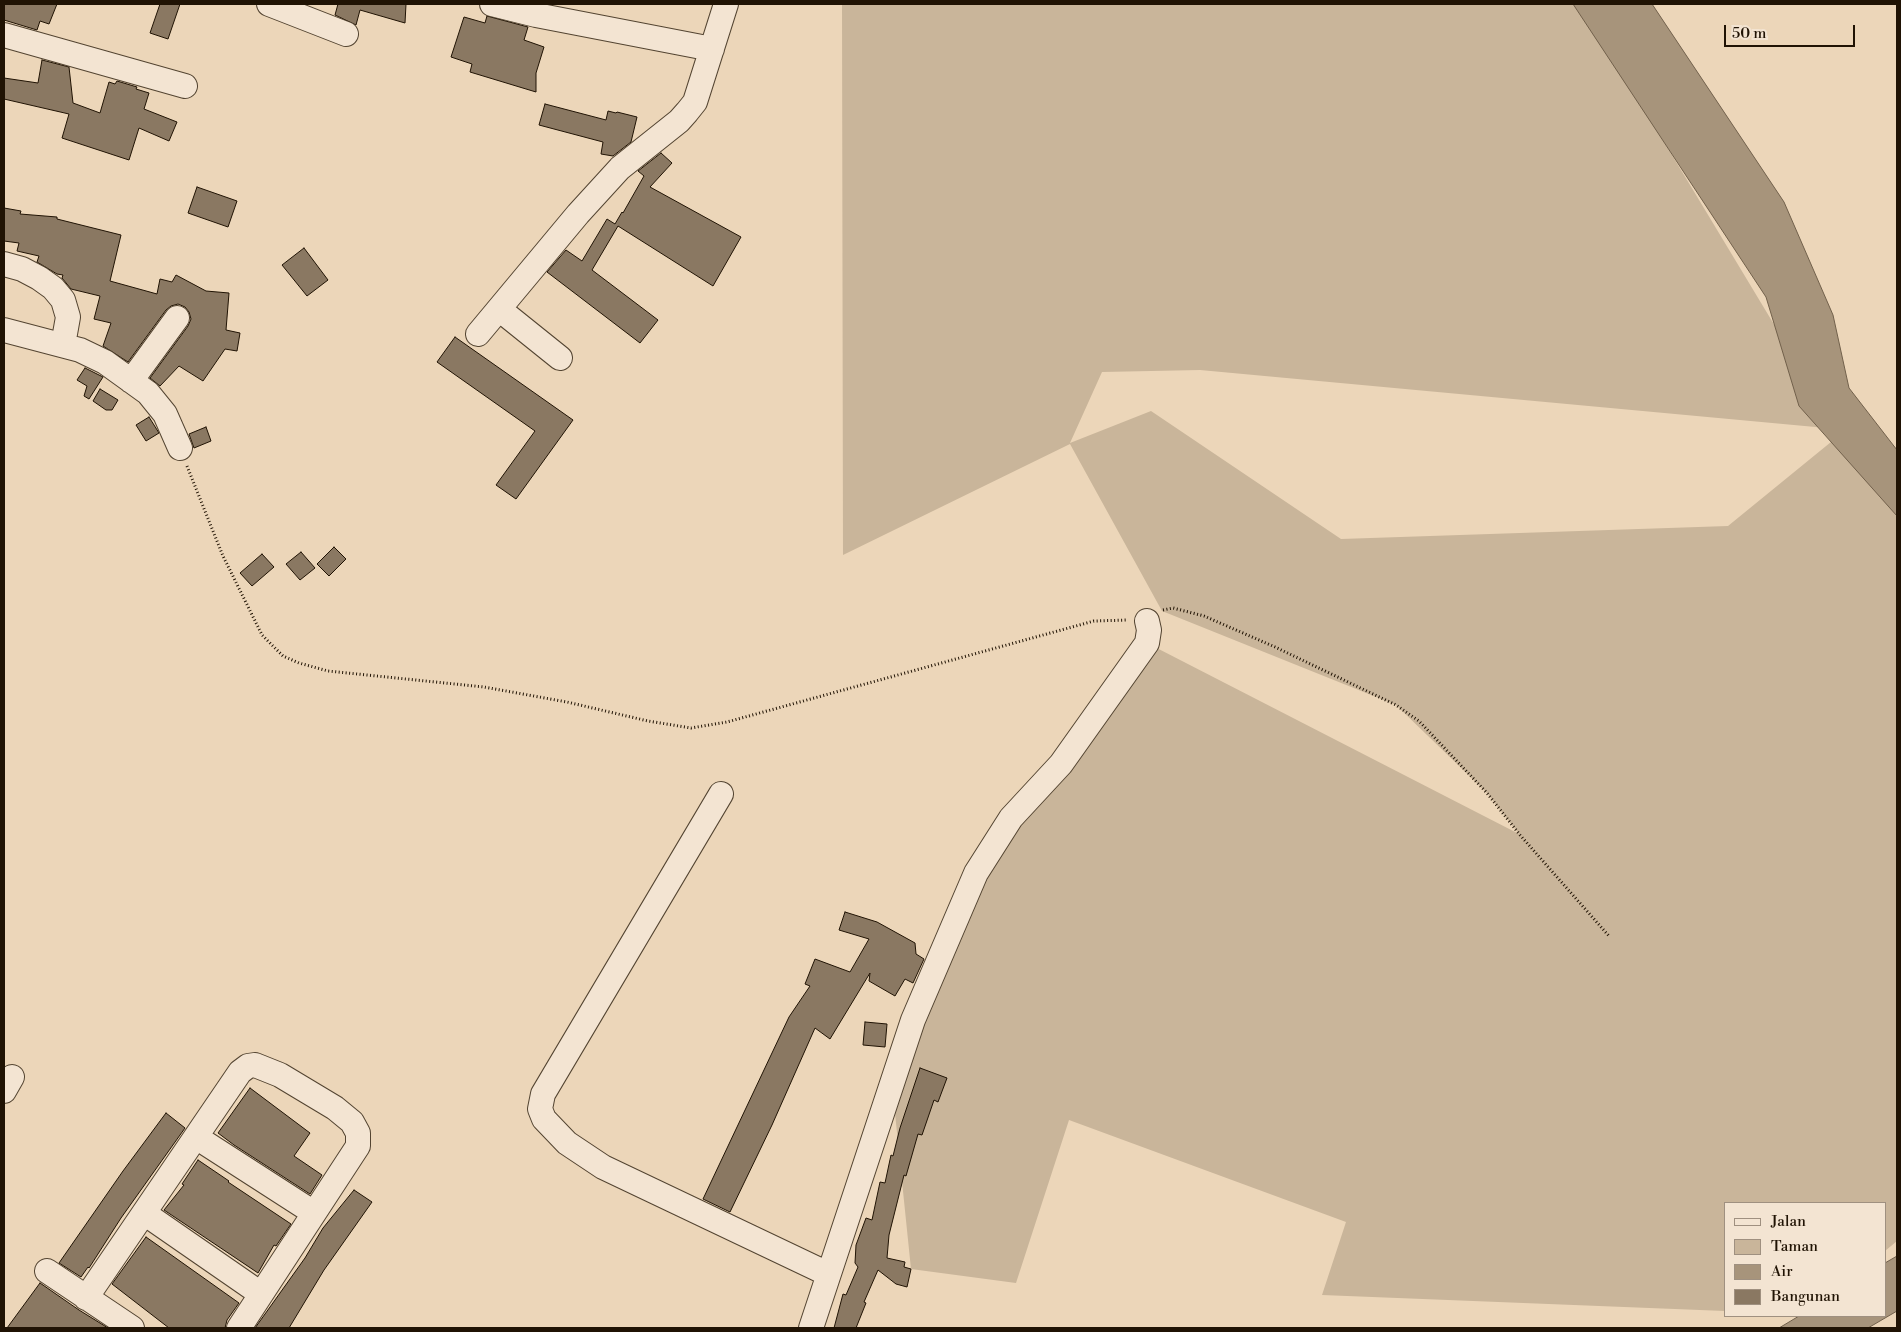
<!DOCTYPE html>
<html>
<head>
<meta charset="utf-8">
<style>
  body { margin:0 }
  #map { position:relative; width:1901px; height:1332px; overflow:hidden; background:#ecd6b9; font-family:"Libre Bodoni",serif }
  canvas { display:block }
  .frame { position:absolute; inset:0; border:5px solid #201304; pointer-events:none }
  .legend { position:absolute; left:1724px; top:1202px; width:162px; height:115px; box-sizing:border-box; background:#f3e4d2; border:1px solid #9f9080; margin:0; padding:6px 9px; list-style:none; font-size:15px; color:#201304 }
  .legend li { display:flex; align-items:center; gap:10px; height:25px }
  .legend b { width:25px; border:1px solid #9f9080 }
  .scale { position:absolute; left:1724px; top:25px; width:131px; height:22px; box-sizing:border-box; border:2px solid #201304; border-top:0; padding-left:6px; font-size:15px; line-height:18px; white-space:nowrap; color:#201304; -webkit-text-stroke:4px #f3e4d2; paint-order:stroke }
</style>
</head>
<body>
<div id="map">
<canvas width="1901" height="1332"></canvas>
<div class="frame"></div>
<ul class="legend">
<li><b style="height:6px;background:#f3e4d2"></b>Jalan</li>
<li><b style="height:14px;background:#c9b59a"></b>Taman</li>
<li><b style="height:14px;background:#a7947b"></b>Air</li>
<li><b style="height:14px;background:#8a7862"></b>Bangunan</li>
</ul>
<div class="scale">50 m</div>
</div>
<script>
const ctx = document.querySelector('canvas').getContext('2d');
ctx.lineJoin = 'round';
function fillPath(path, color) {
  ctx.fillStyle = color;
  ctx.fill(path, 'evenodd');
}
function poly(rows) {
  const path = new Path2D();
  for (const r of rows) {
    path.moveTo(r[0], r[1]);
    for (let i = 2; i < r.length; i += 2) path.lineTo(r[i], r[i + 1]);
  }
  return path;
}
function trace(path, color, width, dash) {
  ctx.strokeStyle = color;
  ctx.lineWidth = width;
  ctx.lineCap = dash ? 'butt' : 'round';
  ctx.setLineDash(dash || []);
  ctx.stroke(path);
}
fillPath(poly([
  [842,4,1581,4,1837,429,1200,370,1102,372,1070,443,1151,411,1341,539,1728,526,1831,442,1897,508,1897,1241,1885,1251,1885,1203,1725,1203,1725,1311,1322,1295,1346,1222,1069,1120,1016,1283,911,1269,892,1084,991,848,1147,643,1519,834,1487,793,1396,705,1162,611,1070,444,843,555]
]), '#c9b59a');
const water = poly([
  [1573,4,1652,4,1784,202,1833,315,1849,388,1897,450,1897,516,1799,406,1766,297,1573,4],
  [1897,1256,1897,1311,1868,1328,1779,1328,1799,1316,1885,1316,1885,1263,1897,1256]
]);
fillPath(water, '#a7947b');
trace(water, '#71604b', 1);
const building = poly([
  [4,4,57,4,49,24,40,21,37,30,4,20,4,4],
  [160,4,180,4,168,39,150,33,160,4],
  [338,4,406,4,405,23,360,10,356,25,335,15,338,4],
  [487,16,528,27,524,40,544,47,536,73,536,92,470,72,472,64,451,57,464,17,485,23,487,16],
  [42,60,69,67,73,103,100,113,109,82,115,84,117,81,137,87,136,89,149,93,144,109,177,122,169,141,139,128,129,160,62,138,69,114,4,99,4,78,38,83,42,60],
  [545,104,606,120,608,111,616,113,617,112,637,117,631,142,613,156,601,154,603,142,539,125,545,104],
  [661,153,672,163,650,187,741,237,713,286,618,226,592,270,658,320,640,343,547,272,566,250,582,261,607,219,615,224,622,212,623,213,644,176,638,171,661,153],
  [197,187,237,201,228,227,188,213,197,187],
  [4,208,21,211,20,214,57,217,57,219,121,235,110,281,157,294,160,279,172,282,176,275,206,291,229,293,226,330,240,333,237,351,225,349,203,381,179,366,160,386,150,378,188,326,191,319,189,312,185,307,178,304,171,306,166,310,128,362,103,346,111,323,94,319,100,296,71,289,62,278,63,275,57,274,37,262,39,256,17,251,19,243,4,241,4,208],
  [304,248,328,280,307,296,282,265,304,248],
  [455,337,573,420,516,499,496,485,535,431,437,362,455,337],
  [85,368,103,377,89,399,84,396,87,386,77,380,85,368],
  [100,389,118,400,112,410,106,410,93,401,100,389],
  [149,417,159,433,146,441,136,425,149,417],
  [206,427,211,441,194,448,189,434,206,427],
  [334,547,346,559,329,576,317,564,334,547],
  [301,552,315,568,300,580,286,564,301,552],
  [262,554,274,567,252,586,240,573,262,554],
  [845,912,877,922,915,943,916,954,924,959,913,983,905,979,895,996,869,981,870,973,830,1039,815,1028,772,1125,730,1212,703,1199,789,1017,810,986,805,984,815,959,850,972,869,939,839,930,845,912],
  [865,1022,887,1024,885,1047,863,1045,865,1022],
  [920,1068,947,1078,938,1102,934,1100,922,1135,918,1134,906,1176,904,1175,889,1235,887,1258,905,1262,904,1267,911,1269,907,1287,896,1284,878,1270,864,1302,866,1303,856,1328,834,1328,843,1294,846,1295,858,1267,855,1263,856,1245,866,1218,872,1220,880,1182,885,1183,891,1155,893,1156,900,1128,920,1068],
  [250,1088,310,1133,294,1156,322,1175,310,1194,234,1145,218,1133,250,1088],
  [166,1113,185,1128,121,1218,89,1268,88,1267,81,1277,59,1263,123,1171,166,1113],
  [198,1160,229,1181,228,1182,291,1224,276,1246,274,1245,258,1273,164,1210,184,1185,182,1184,198,1160],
  [354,1190,372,1202,324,1270,289,1328,255,1328,305,1258,323,1228,354,1190],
  [146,1237,239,1303,227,1320,225,1328,169,1328,112,1284,146,1237],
  [40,1283,79,1310,108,1328,7,1328,40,1283]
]);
fillPath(building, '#8a7862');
trace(building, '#201304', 1);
const minor = poly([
  [269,4,346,34],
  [492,4,536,15,712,49],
  [4,35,185,86],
  [4,264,22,269,39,278,53,288,63,300,68,317,63,345],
  [499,309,560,358],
  [4,330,80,350,105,362,148,393,165,414,180,448],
  [478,334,578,214,620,168,679,121,687,112,695,102,726,4],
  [131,381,177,318],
  [721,794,543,1094,540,1109,544,1119,567,1143,603,1167,828,1274],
  [4,1091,12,1077],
  [196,1137,314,1213],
  [144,1213,261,1294],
  [47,1271,132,1328],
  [86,1298,240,1072,248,1066,255,1065,280,1075,335,1108,352,1122,358,1133,358,1146,239,1328],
  [811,1328,913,1020,976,873,1011,818,1061,764,1147,643,1149,630,1147,621]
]);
trace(minor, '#534431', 26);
trace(poly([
  [187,466,223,556,262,635,283,656,299,663,328,671,484,687,567,702,648,721,691,728,727,722,1094,621,1128,620],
  [1163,610,1173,608,1204,616,1275,647,1396,705,1419,721,1487,793,1520,835,1609,936]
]), '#201304', 3, [1, 2.5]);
trace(minor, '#f3e4d2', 24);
</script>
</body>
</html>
